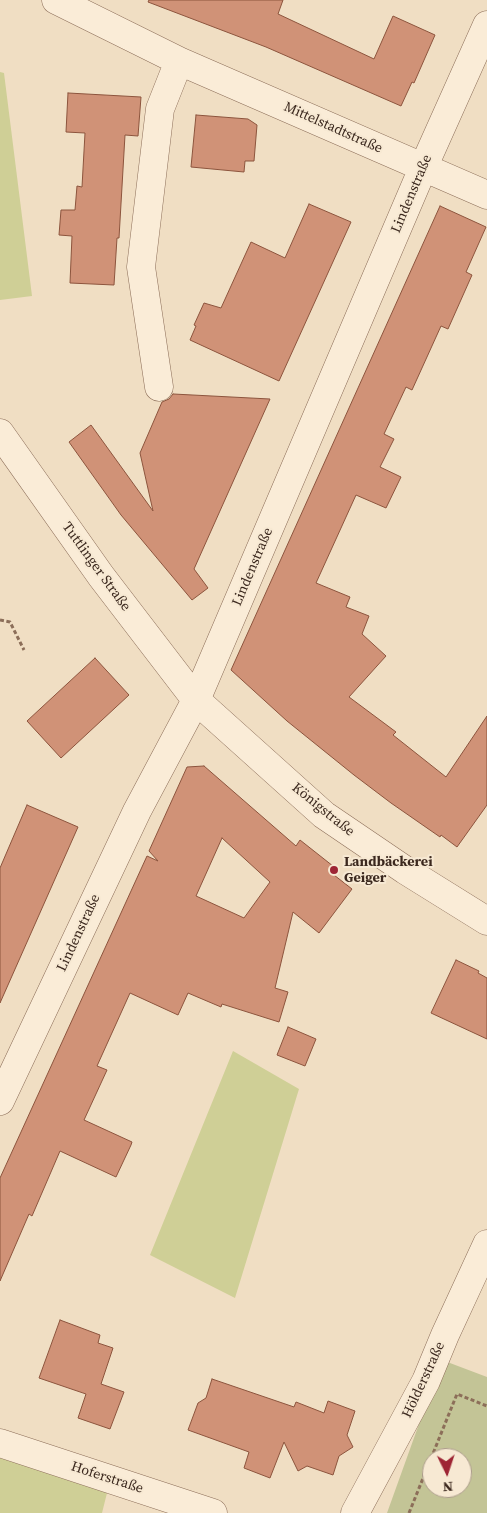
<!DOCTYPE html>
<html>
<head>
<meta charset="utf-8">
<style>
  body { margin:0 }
  #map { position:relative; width:487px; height:1513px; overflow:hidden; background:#f0dec3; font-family:"Source Serif 4",serif }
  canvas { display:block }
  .north { position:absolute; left:422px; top:1448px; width:50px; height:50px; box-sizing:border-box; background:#f7e9d3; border:1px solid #ac9c8b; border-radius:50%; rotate:176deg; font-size:14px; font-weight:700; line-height:20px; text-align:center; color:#3b281e }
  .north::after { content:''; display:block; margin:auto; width:18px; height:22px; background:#9e2534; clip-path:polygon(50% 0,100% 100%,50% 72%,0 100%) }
</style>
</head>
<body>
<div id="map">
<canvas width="487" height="1513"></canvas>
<div class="north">N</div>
</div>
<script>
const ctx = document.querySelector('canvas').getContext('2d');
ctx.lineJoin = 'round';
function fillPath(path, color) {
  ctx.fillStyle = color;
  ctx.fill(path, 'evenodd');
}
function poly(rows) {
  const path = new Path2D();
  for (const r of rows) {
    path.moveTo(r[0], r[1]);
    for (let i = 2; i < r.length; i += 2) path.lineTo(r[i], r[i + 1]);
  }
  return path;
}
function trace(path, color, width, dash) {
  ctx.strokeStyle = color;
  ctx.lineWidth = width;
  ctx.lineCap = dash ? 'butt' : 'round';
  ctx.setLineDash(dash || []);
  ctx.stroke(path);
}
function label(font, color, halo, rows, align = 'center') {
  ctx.font = font + ' "Source Serif 4",serif';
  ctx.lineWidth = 4;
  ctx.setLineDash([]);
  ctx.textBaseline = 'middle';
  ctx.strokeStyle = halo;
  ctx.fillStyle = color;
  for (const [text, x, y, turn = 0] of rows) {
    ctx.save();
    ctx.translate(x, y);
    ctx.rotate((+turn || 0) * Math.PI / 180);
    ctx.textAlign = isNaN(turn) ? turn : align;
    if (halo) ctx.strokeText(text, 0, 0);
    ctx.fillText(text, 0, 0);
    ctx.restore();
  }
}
fillPath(poly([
  [0,72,4,73,32,296,0,300],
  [233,1051,299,1089,235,1298,150,1255],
  [0,1447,110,1481,102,1513,0,1513]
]), '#cfcf96');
fillPath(poly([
  [442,1360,487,1377,487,1513,387,1513],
  [432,1458,462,1458,462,1488,432,1488]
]), '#c3c496');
const building = poly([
  [149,0,283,0,278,14,374,59,393,16,435,35,414,83,412,82,401,106,266,47,148,2,149,0],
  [68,93,141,97,138,136,125,135,119,238,117,238,114,285,70,283,72,236,59,235,61,210,75,210,77,186,82,187,85,133,66,132,68,93],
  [196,115,248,119,257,125,254,161,245,161,244,172,191,167,196,115],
  [309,204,351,222,279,381,190,340,196,326,194,325,204,303,221,308,251,242,285,258,309,204],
  [440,206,486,227,466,272,472,275,448,329,441,326,412,390,406,387,384,434,394,439,380,467,401,477,386,508,356,495,316,583,350,597,346,607,369,616,362,634,386,656,349,697,396,732,393,735,446,777,487,716,487,805,457,847,441,835,440,837,391,803,354,775,287,721,231,670,440,206],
  [173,394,270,399,194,569,208,588,192,600,121,515,69,442,91,425,153,511,140,453,162,402,169,399,173,394],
  [95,658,129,695,61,758,27,721,95,658],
  [204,766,296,846,300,840,338,870,334,875,352,889,319,933,293,912,275,988,288,992,279,1022,222,1004,221,1007,188,993,178,1015,130,993,97,1066,107,1070,84,1120,132,1142,131,1145,116,1177,60,1151,32,1216,29,1214,0,1281,0,1178,147,856,158,861,149,851,187,767,204,766],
  [222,838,270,882,244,918,196,896,222,838],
  [27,805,78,827,0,1003,0,868,27,805],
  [456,960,479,971,478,973,487,978,487,1039,431,1013,456,960],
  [288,1027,316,1039,305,1066,277,1055,288,1027],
  [60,1320,100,1335,98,1343,113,1348,101,1384,124,1392,110,1429,78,1418,86,1394,39,1378,60,1320],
  [212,1379,294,1407,296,1402,324,1413,328,1401,355,1411,347,1435,353,1447,339,1456,333,1475,307,1466,298,1471,284,1442,270,1478,244,1468,249,1452,188,1430,198,1403,206,1398,212,1379]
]);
fillPath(building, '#d09277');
trace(building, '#8c543d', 1);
const minor = poly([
  [56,0,179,61,487,195],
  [159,387,141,267,160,109,179,61],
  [0,433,101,576,196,700,324,815,405,870,487,921],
  [0,1101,137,811,196,700,423,168,487,25],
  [0,1443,213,1513],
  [355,1513,426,1381,445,1335,487,1244]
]);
trace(minor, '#8c6e59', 29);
trace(poly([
  [0,620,10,622,24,650],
  [409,1513,457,1394,487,1406]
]), '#8c6e59', 3, [4, 2.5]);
trace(minor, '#faecd7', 28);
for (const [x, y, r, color] of [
  [334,870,5,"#9e2534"]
]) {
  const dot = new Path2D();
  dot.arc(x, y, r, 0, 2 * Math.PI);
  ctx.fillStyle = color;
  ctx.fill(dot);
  trace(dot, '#f7e9d3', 2);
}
label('14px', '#3b281e', '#f7e9d3', [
  ["Mittelstadtstraße",333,128,24],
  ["Lindenstraße",412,194,-67],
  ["Tuttlinger Straße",96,567,54],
  ["Lindenstraße",253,567,-67],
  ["Königstraße",323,810,39],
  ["Lindenstraße",79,933,-65],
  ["Hölderstraße",424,1380,-65],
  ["Hoferstraße",107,1478,18]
]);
label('bold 14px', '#3b281e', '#f7e9d3', [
  ["Landbäckerei",344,862],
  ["Geiger",344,878]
], 'left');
</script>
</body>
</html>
